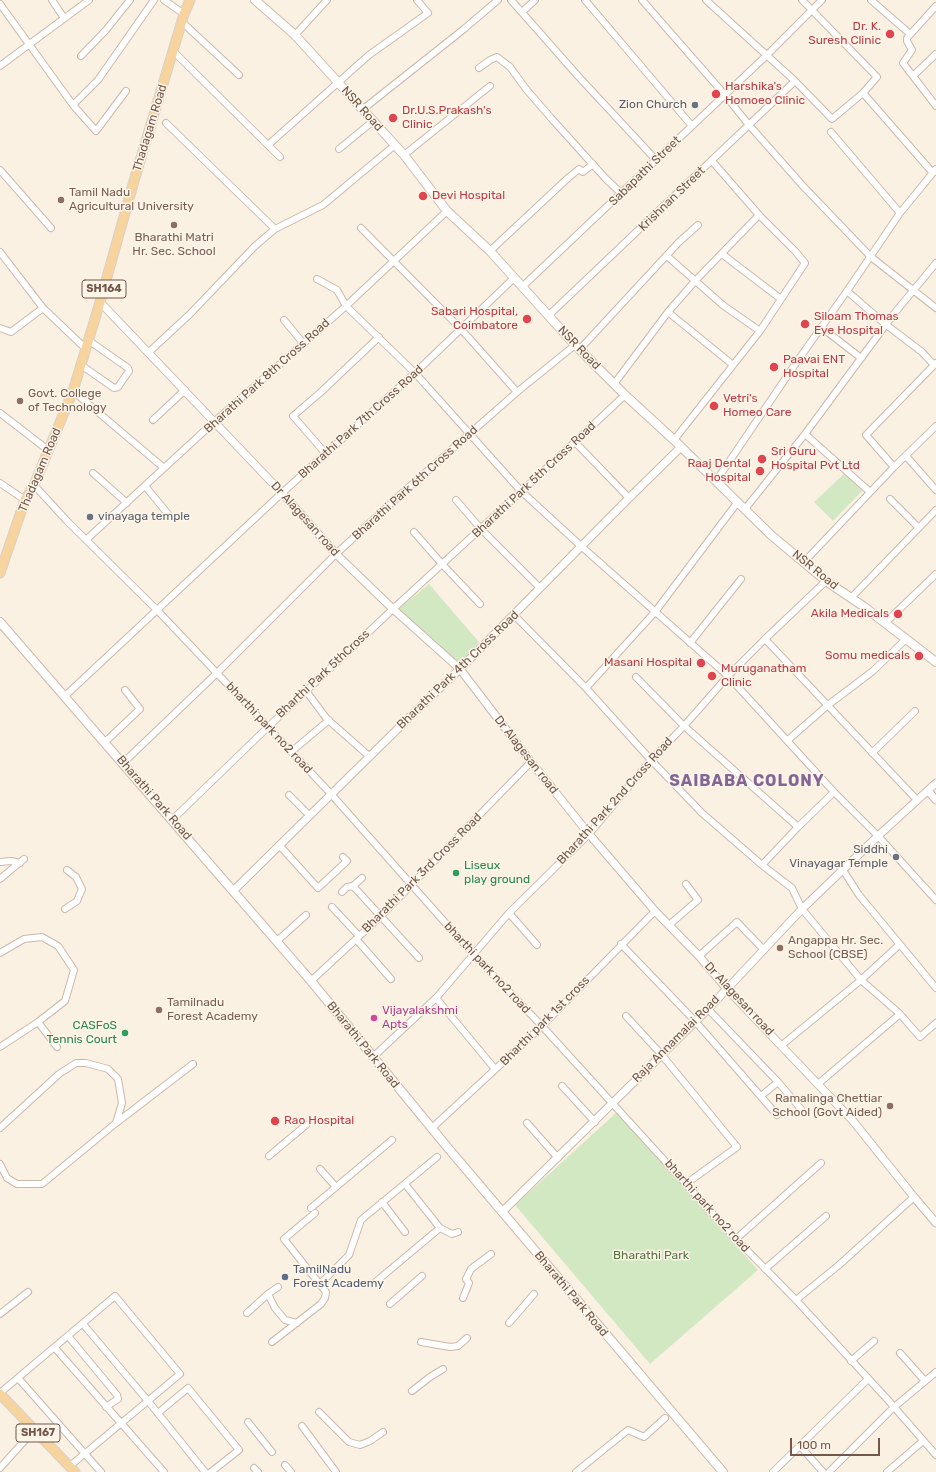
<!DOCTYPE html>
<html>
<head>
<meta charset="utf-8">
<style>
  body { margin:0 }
  #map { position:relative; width:936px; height:1472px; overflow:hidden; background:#fbf1e3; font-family:Rubik,sans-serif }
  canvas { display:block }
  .scale { position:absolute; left:790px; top:1438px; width:90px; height:18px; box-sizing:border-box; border:2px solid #72574a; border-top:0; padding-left:5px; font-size:12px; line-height:14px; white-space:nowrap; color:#72574a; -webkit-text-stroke:3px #fef5e9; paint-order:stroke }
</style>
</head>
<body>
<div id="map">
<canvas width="936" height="1472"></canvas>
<div class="scale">100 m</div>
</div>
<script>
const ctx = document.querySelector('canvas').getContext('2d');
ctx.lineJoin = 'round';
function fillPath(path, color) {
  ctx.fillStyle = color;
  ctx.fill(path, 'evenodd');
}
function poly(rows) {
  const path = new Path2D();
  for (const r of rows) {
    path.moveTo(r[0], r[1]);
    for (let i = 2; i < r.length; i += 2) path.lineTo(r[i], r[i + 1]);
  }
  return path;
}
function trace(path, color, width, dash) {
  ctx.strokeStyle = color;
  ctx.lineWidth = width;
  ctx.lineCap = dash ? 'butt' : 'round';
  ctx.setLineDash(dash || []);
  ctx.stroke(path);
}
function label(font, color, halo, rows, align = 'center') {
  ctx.font = font + ' Rubik,sans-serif';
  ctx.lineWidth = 3;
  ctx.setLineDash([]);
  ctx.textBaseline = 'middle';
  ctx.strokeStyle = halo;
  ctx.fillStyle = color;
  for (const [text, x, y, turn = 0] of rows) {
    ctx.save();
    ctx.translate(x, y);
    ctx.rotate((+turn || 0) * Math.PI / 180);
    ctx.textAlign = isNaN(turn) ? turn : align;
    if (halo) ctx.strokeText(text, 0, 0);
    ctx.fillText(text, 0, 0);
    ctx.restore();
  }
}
fillPath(poly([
  [845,473,862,491,833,521,814,502],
  [429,584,479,642,460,666,398,609],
  [617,1112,758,1270,650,1364,515,1205]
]), '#d2e8c2');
const minor = poly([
  [52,0,64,18],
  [164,0,184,14],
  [511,0,578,76,656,160],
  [585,0,692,126],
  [642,0,725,95,749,125,803,186,871,257,936,308],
  [706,0,795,81,832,119,863,93,877,77,802,0],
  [871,0,910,34],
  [0,4,73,105,98,80,154,0],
  [936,6,907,38,907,41,912,50,903,63,936,106],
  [522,12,535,0],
  [182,22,239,75],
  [295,35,327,0],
  [173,51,280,157],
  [81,56,106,30,130,0],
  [0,66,89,0],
  [479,68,490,60,497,57,510,67,526,89,551,118,606,179,621,193],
  [913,76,936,54],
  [863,93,933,173],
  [73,105,96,131,126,91],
  [362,110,464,29,498,0],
  [166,123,275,229,323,205,395,145],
  [831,132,900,213],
  [268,145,369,55,428,13,417,0],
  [339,149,372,122],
  [404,155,490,86],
  [0,170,51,228],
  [361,228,461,329,517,392],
  [490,251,568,178,579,169,583,172,593,164],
  [0,252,43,308,86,349],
  [722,254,781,299],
  [667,256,724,306,760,331],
  [317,279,337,290,346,306,415,373,521,491,582,547,728,676,834,792,878,836,936,900],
  [523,286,767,55,822,0],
  [847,291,885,324,922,352,934,365],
  [668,312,733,365],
  [548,316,795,81],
  [284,320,303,343],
  [821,327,861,358],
  [0,328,11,332,43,308],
  [580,349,679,242,698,225],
  [149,352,190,314,255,246,275,229],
  [81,365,114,388,118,387,129,371,128,368,88,340],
  [614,384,668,312,695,281,759,215],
  [73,391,164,468],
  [0,413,48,450],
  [153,420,185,390],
  [805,434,870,492],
  [674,440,760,331,805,263,795,251,759,215,712,161],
  [575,442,629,498],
  [326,454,293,416,321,392,379,337],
  [906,456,936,490],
  [894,467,866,435,936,363],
  [93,473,127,503],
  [716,481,796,363,847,291,900,213,936,169],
  [0,483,25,500],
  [34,485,67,521,157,610,268,727,331,794,473,954,542,1026,736,1239,796,1300,888,1400,936,1455],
  [145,486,168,514],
  [890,499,919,528],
  [456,500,481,529,540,588],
  [745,509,805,434,893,315,936,263],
  [414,532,442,564,480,604],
  [87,539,214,422,346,306,447,211],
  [804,562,894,467,936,426],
  [851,598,936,510],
  [514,615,586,688,651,760,702,813,762,865,792,888,802,909,861,980,900,1014,818,1084],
  [885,623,936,574],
  [765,639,917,800],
  [690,643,741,579],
  [636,677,684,726,798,827,762,865],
  [586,688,655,612,737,503],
  [306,691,327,719,369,756],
  [65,696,282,493,415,373,514,278],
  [788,740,828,705,873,671,906,639],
  [105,742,140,709,125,690],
  [291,752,329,720],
  [872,753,915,711],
  [123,763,217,673,336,554,400,495,517,392,575,345],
  [289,795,309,815],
  [172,820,268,727,393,609,575,442,625,395],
  [798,827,834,792],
  [279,845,318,888,347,861,343,857],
  [0,862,11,861,20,863],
  [843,870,859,895,936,988],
  [0,879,24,859],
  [353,886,419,958],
  [342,892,347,887,353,886,362,878],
  [332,907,359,936],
  [65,909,77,901,82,889,76,877,67,870],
  [509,913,537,945],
  [669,925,698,900,686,884],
  [356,939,391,979],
  [277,941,306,915],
  [621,944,695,1021,777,1115],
  [0,953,24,939,42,937,58,946,74,970,65,1001,38,1022,0,1047],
  [699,956,737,922,764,950],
  [311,981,381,916,531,762],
  [436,998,495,1069],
  [708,1009,778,1082,801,1109],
  [900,1014,920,1037,936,1023],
  [626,1016,661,1054,737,1147,687,1183],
  [38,1022,57,1047],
  [782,1045,861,980,899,945],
  [373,1057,436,998,509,913,589,834,651,760,684,726,728,676,765,639,826,581],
  [562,1086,595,1122],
  [761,1096,778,1082],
  [527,1123,558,1158],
  [0,1128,59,1074,76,1063,86,1063,108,1069,118,1079,122,1103,116,1123],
  [432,1128,542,1026,655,911],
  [269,1156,306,1125],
  [0,1164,7,1178,17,1184,42,1184,116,1123,193,1064],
  [320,1169,336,1187],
  [405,1184,440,1228,452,1234,458,1232],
  [382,1202,405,1232],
  [311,1208,392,1140],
  [736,1239,821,1163],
  [765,1269,826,1216],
  [320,1284,349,1255,361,1220,437,1157],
  [373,1284,440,1228],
  [268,1294,278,1287],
  [463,1298,469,1283,466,1279,471,1269,491,1254],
  [796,1300,839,1265,914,1197],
  [390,1304,422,1276],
  [247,1313,268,1294,275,1308,285,1320,297,1323],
  [0,1314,28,1292],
  [509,1323,534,1294],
  [83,1324,148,1401,205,1472],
  [68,1336,117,1395,118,1399,106,1407],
  [272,1342,321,1304,325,1298,326,1292,284,1239,315,1213],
  [421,1342,450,1347,458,1346,467,1338],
  [55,1348,164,1472],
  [900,1353,925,1381],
  [851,1361,874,1341],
  [18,1378,101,1472],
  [412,1391,430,1377,443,1369],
  [0,1393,115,1296,180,1374,70,1466],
  [319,1412,349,1442,360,1445,370,1441,383,1432],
  [158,1413,188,1388,239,1450,211,1472],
  [248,1422,272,1452],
  [302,1426,336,1472],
  [800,1446,823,1472],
  [285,1465,291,1472],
  [0,1468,35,1429],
  [254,1468,258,1472],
  [576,1472,628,1430,644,1437,665,1418],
  [773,1472,868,1379],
  [829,1472,893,1408,936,1372],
  [887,1472,923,1441]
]);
const tertiary = poly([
  [100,302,282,493,336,554,393,609,460,669,531,762,589,834,655,911,699,956,727,989,853,1121,914,1197,936,1223],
  [928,791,936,800],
  [233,891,423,704,460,669,629,498,681,447],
  [502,1212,708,1009,802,909,878,836,936,783]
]);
const secondary = poly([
  [255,0,295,35,404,155,447,211,490,251,575,345,625,395,674,440,771,535,826,581,863,606,936,662],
  [0,622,311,981,448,1148,723,1472]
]);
const primary = poly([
  [0,573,25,500,34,485,73,391,100,302,134,181,184,14,190,0],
  [0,1394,75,1472]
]);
trace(minor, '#ccb8aa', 8);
trace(tertiary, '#ccb8aa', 9);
trace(secondary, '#d0baaa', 10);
trace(primary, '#d8d0cc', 11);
trace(minor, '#fff', 6);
trace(tertiary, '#fff', 7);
trace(secondary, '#fff', 8);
trace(primary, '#f7d39e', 9);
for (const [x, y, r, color] of [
  [890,34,5,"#e0444e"],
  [716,94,5,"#e0444e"],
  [695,105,4,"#6b7280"],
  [393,118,5,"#e0444e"],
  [423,196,5,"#e0444e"],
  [61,200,4,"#8d6e63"],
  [174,225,4,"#8d6e63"],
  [527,319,5,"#e0444e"],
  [805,324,5,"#e0444e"],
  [774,367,5,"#e0444e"],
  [20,401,4,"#8d6e63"],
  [714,406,5,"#e0444e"],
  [762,459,5,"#e0444e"],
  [760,471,5,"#e0444e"],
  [90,517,4,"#6b7280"],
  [898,614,5,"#e0444e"],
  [919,656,5,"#e0444e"],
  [701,663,5,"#e0444e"],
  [712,676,5,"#e0444e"],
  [896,857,4,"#6b7280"],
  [456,873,4,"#2e9e5b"],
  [780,948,4,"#8d6e63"],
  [159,1010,4,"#8d6e63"],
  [374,1018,4,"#d1479c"],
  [125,1033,4,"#2e9e5b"],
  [890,1106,4,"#8d6e63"],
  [275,1121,5,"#e0444e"],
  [285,1277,4,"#5c6f8a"]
]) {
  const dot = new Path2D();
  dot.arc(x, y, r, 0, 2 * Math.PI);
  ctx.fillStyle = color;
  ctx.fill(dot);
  trace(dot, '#fef5e9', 1.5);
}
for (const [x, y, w] of [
  [104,289,44],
  [38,1433,44]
]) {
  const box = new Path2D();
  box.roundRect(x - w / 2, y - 9, w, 18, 3);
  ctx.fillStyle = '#fef5e9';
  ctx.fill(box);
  trace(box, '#72574a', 1);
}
label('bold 11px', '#72574a', null, [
  ["SH164",104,289],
  ["SH167",38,1433]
]);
label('12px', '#be3a42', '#fef5e9', [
  ["Dr. K.",881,27,"right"],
  ["Suresh Clinic",881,41,"right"],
  ["Harshika's",725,87],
  ["Homoeo Clinic",725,101],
  ["Dr.U.S.Prakash's",402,111],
  ["Clinic",402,125],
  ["Devi Hospital",432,196],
  ["Sabari Hospital,",518,312,"right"],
  ["Coimbatore",518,326,"right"],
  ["Siloam Thomas",814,317],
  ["Eye Hospital",814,331],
  ["Paavai ENT",783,360],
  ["Hospital",783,374],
  ["Vetri's",723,399],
  ["Homeo Care",723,413],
  ["Sri Guru",771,452],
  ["Hospital Pvt Ltd",771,466],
  ["Raaj Dental",751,464,"right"],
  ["Hospital",751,478,"right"],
  ["Akila Medicals",889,614,"right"],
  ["Somu medicals",910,656,"right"],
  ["Masani Hospital",692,663,"right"],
  ["Muruganatham",721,669],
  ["Clinic",721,683],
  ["Rao Hospital",284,1121]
], 'left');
label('12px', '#5b616d', '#fef5e9', [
  ["Zion Church",687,105],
  ["vinayaga temple",98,517,"left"],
  ["Siddhi",888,850],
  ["Vinayagar Temple",888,864]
], 'right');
label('12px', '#72574a', '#fef5e9', [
  ["NSR Road",362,109,48],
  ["Thadagam Road",150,128,-73],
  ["Sabapathi Street",645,171,-44],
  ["Krishnan Street",672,199,-44],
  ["NSR Road",579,348,46],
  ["Bharathi Park 8th Cross Road",267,376,-42],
  ["Bharathi Park 7th Cross Road",361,422,-42],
  ["Thadagam Road",40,470,-67],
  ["Bharathi Park 5th Cross Road",534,480,-43],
  ["Bharathi Park 6th Cross Road",415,483,-42],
  ["Dr Alagesan road",305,519,48],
  ["NSR Road",815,570,39],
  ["Bharathi Park 4th Cross Road",458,670,-44],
  ["Bharthi Park 5thCross",323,674,-43],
  ["bharthi park no2 road",269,728,47],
  ["Dr Alagesan road",526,755,52],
  ["Bharathi Park Road",154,798,49],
  ["Bharathi Park 2nd Cross Road",615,801,-48],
  ["Bharathi Park 3rd Cross Road",422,873,-45],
  ["bharthi park no2 road",487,968,47],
  ["Dr Alagesan road",739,999,47],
  ["Bharthi park 1st cross",545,1021,-45],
  ["Raja Annamalai Road",676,1039,-45],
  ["Bharathi Park Road",363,1045,51],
  ["bharthi park no2 road",707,1206,48],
  ["Bharathi Park Road",571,1294,50]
]);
label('12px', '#785e54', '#fef5e9', [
  ["Tamil Nadu",69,193],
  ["Agricultural University",69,207],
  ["Bharathi Matri",174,238,"center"],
  ["Hr. Sec. School",174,252,"center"],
  ["Govt. College",28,394],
  ["of Technology",28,408],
  ["Angappa Hr. Sec.",788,941],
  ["School (CBSE)",788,955],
  ["Tamilnadu",167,1003],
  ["Forest Academy",167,1017],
  ["Ramalinga Chettiar",882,1099,"right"],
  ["School (Govt Aided)",882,1113,"right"]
], 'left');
label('12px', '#27864d', '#fef5e9', [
  ["Liseux",464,866],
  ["play ground",464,880],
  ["CASFoS",117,1026,"right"],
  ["Tennis Court",117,1040,"right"]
], 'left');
label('12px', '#b23c85', '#fef5e9', [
  ["Vijayalakshmi",382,1011],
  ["Apts",382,1025]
], 'left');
label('12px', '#547742', '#fef5e9', [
  ["Bharathi Park",651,1256]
]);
label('12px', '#4e5e75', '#fef5e9', [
  ["TamilNadu",293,1270],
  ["Forest Academy",293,1284]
], 'left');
ctx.letterSpacing = '1px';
label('bold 16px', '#846695', '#fef5e9', [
  ["SAIBABA COLONY",747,781]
]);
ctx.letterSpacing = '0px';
</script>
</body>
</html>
